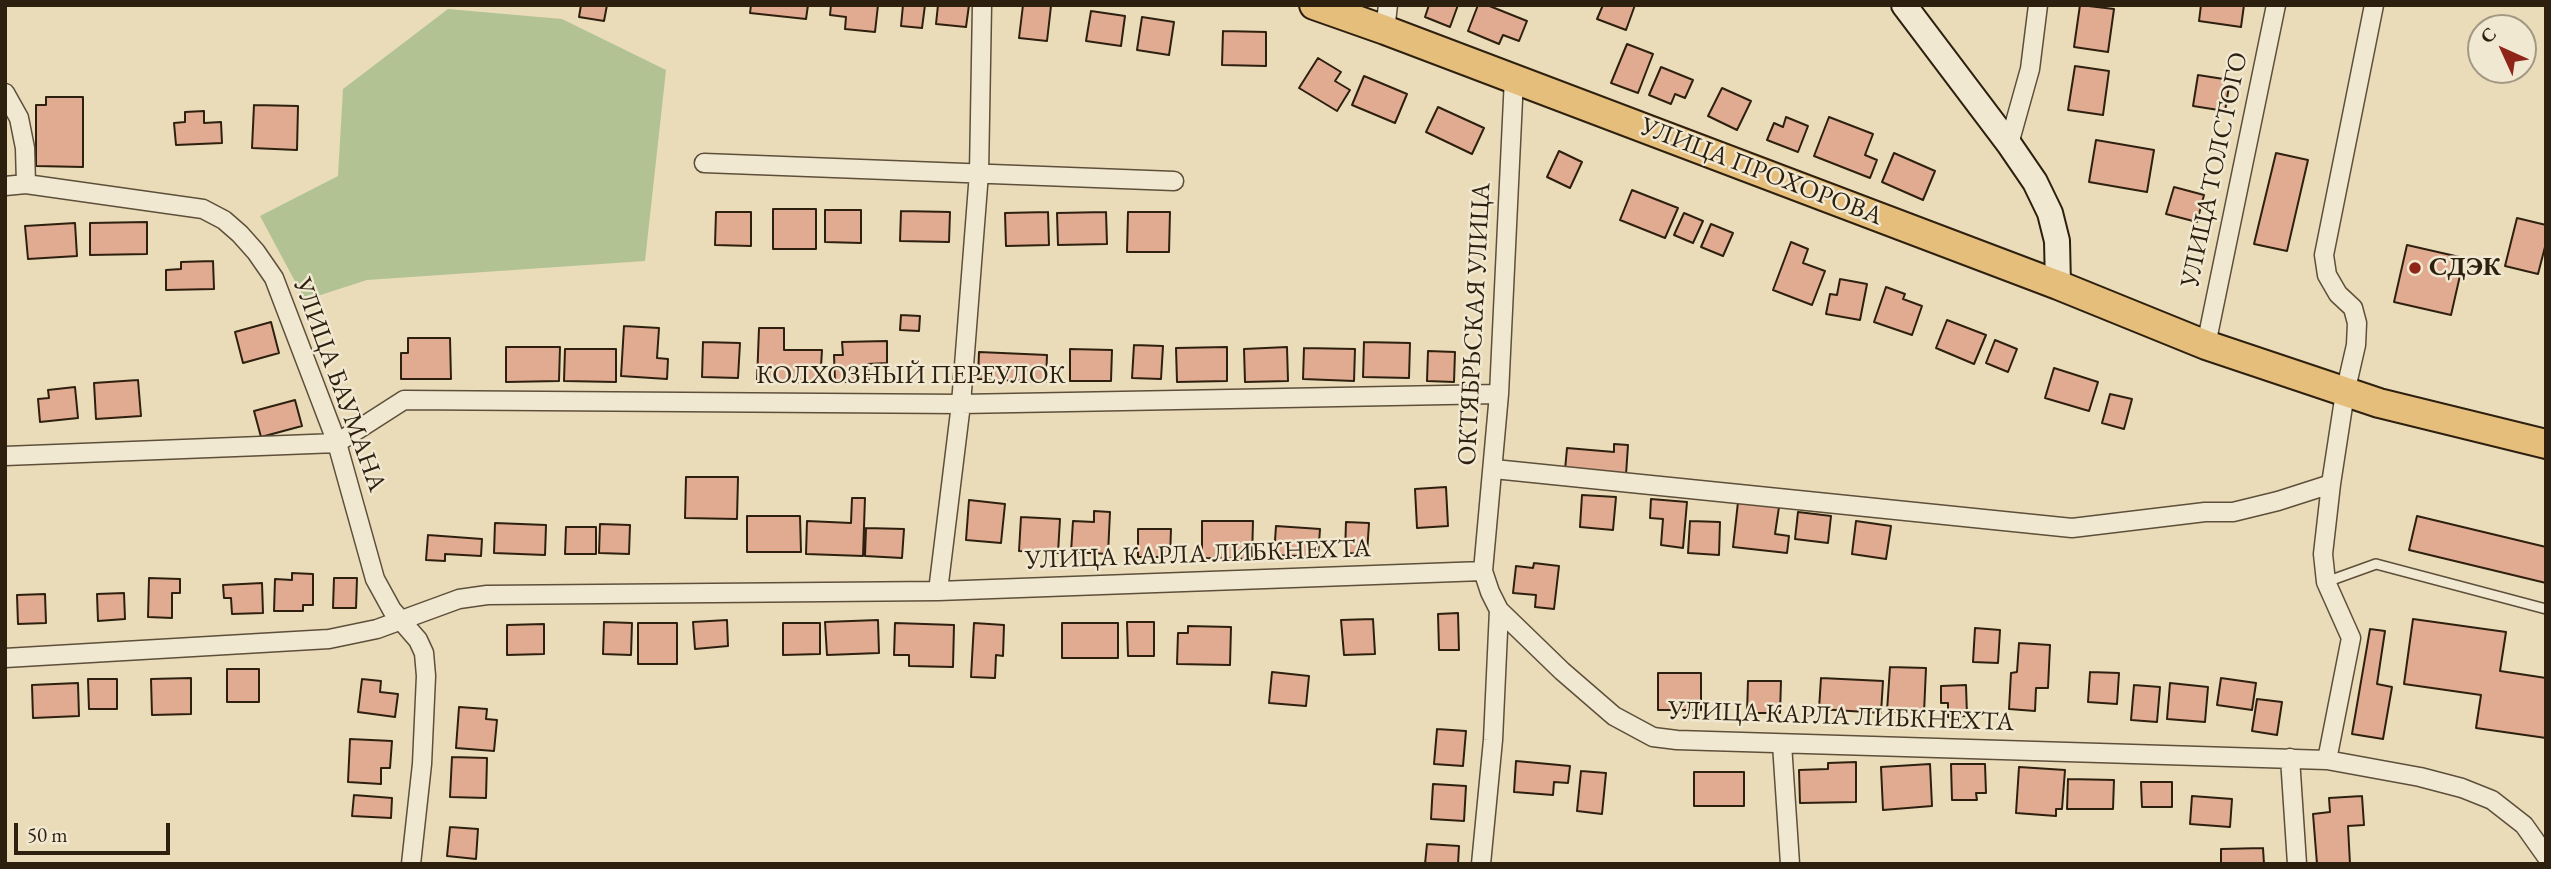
<!DOCTYPE html>
<html>
<head>
<meta charset="utf-8">
<style>
  body { margin:0 }
  #map { position:relative; width:2551px; height:869px; overflow:hidden; background:#eadcb9; font-family:"EB Garamond",serif }
  canvas { display:block }
  .frame { position:absolute; inset:0; border:7px solid #2e200f; pointer-events:none }
  .north { position:absolute; left:2467px; top:14px; width:70px; height:70px; box-sizing:border-box; background:#f1e8d2; border:2px solid #a39884; border-radius:50%; rotate:315deg; font-size:19px; font-weight:700; line-height:28px; text-align:center; color:#2e200f }
  .north::after { content:''; display:block; margin:auto; width:24px; height:32px; background:#8f2418; clip-path:polygon(50% 0,100% 100%,50% 72%,0 100%) }
  .scale { position:absolute; left:14px; top:823px; width:156px; height:32px; box-sizing:border-box; border:4px solid #2e200f; border-top:0; padding-left:9px; font-size:21px; line-height:24px; white-space:nowrap; color:#2e200f; -webkit-text-stroke:5px #f1e8d2; paint-order:stroke }
</style>
</head>
<body>
<div id="map">
<canvas width="2551" height="869"></canvas>
<div class="frame"></div>
<div class="north">С</div>
<div class="scale">50 m</div>
</div>
<script>
const ctx = document.querySelector('canvas').getContext('2d');
ctx.lineJoin = 'round';
function fillPath(path, color) {
  ctx.fillStyle = color;
  ctx.fill(path, 'evenodd');
}
function poly(rows) {
  const path = new Path2D();
  for (const r of rows) {
    path.moveTo(r[0], r[1]);
    for (let i = 2; i < r.length; i += 2) path.lineTo(r[i], r[i + 1]);
  }
  return path;
}
function trace(path, color, width, dash) {
  ctx.strokeStyle = color;
  ctx.lineWidth = width;
  ctx.lineCap = dash ? 'butt' : 'round';
  ctx.setLineDash(dash || []);
  ctx.stroke(path);
}
function label(font, color, halo, rows, align = 'center') {
  ctx.font = font + ' "EB Garamond",serif';
  ctx.lineWidth = 5;
  ctx.setLineDash([]);
  ctx.textBaseline = 'middle';
  ctx.strokeStyle = halo;
  ctx.fillStyle = color;
  for (const [text, x, y, turn = 0] of rows) {
    ctx.save();
    ctx.translate(x, y);
    ctx.rotate((+turn || 0) * Math.PI / 180);
    ctx.textAlign = isNaN(turn) ? turn : align;
    if (halo) ctx.strokeText(text, 0, 0);
    ctx.fillText(text, 0, 0);
    ctx.restore();
  }
}
fillPath(poly([
  [448,9,562,19,666,70,645,261,367,280,305,300,260,216,338,176,343,89]
]), '#b2c293');
const building = poly([
  [581,5,607,5,604,21,579,17,581,5],
  [751,5,808,5,806,19,750,13,751,5],
  [831,5,878,5,875,32,845,29,846,17,830,15,831,5],
  [903,5,925,5,922,28,901,26,903,5],
  [938,5,969,5,966,27,936,24,938,5],
  [1023,5,1051,6,1047,41,1019,38,1023,5],
  [1429,5,1458,5,1450,27,1425,17,1429,5],
  [1478,5,1487,5,1527,21,1519,41,1503,35,1499,44,1468,31,1478,5],
  [1603,5,1635,5,1626,30,1597,19,1603,5],
  [2080,5,2114,9,2108,52,2074,47,2080,5],
  [2201,5,2244,5,2241,27,2199,21,2201,5],
  [1091,11,1125,16,1121,46,1086,41,1091,11],
  [1142,17,1174,22,1169,55,1137,50,1142,17],
  [1223,31,1266,32,1266,66,1222,65,1223,31],
  [1627,44,1653,54,1638,93,1611,83,1627,44],
  [1318,58,1341,72,1335,81,1350,90,1337,111,1299,88,1318,58],
  [2075,66,2109,71,2103,115,2068,110,2075,66],
  [1661,67,1693,80,1685,98,1675,94,1671,104,1649,95,1661,67],
  [2198,75,2230,80,2225,111,2193,106,2198,75],
  [1364,76,1407,94,1395,123,1352,105,1364,76],
  [1722,88,1751,101,1737,130,1708,116,1722,88],
  [46,97,83,97,83,167,36,166,36,105,46,105,46,97],
  [254,105,298,106,297,150,252,148,254,105],
  [1438,107,1484,128,1472,154,1426,132,1438,107],
  [204,111,204,123,221,122,222,143,176,145,174,123,185,122,185,112,204,111],
  [1786,117,1808,126,1798,152,1767,140,1774,123,1783,127,1786,117],
  [1829,117,1873,134,1865,155,1877,160,1870,178,1814,156,1829,117],
  [2096,140,2154,150,2147,192,2089,182,2096,140],
  [1559,151,1582,162,1570,188,1547,177,1559,151],
  [1894,153,1935,171,1923,200,1882,182,1894,153],
  [2276,153,2308,160,2287,251,2254,244,2276,153],
  [2174,187,2204,195,2197,222,2166,214,2174,187],
  [1632,190,1678,208,1665,238,1620,220,1632,190],
  [773,209,816,209,816,249,773,249,773,209],
  [825,210,861,210,861,243,825,242,825,210],
  [901,211,950,212,949,242,900,241,901,211],
  [716,212,751,212,751,246,715,245,716,212],
  [1048,212,1049,245,1006,246,1005,213,1048,212],
  [1106,212,1107,244,1058,245,1057,213,1106,212],
  [1128,212,1170,212,1169,252,1127,252,1128,212],
  [1684,213,1703,221,1693,243,1674,235,1684,213],
  [2517,218,2546,225,2546,243,2538,274,2505,266,2517,218],
  [147,222,147,254,90,255,90,223,147,222],
  [75,223,77,256,28,259,25,226,75,223],
  [1711,224,1733,233,1723,256,1701,247,1711,224],
  [1791,242,1808,249,1803,263,1825,271,1812,305,1773,290,1791,242],
  [2407,245,2464,258,2451,315,2394,302,2407,245],
  [213,261,214,289,166,290,166,270,181,269,181,262,213,261],
  [1840,279,1867,284,1860,320,1826,314,1830,294,1837,295,1840,279],
  [1886,287,1905,294,1903,299,1922,306,1912,335,1874,322,1886,287],
  [901,315,920,316,919,331,900,330,901,315],
  [1947,320,1986,335,1974,364,1936,348,1947,320],
  [271,322,279,353,243,363,235,332,271,322],
  [624,326,659,328,657,358,668,359,667,379,621,376,624,326],
  [759,328,784,328,784,350,822,350,820,383,757,381,759,328],
  [408,338,450,338,451,379,401,379,401,353,408,353,408,338],
  [1995,340,2017,349,2008,372,1986,363,1995,340],
  [887,341,887,363,868,364,869,382,835,382,834,355,843,355,842,342,887,341],
  [703,342,740,343,738,378,702,377,703,342],
  [1364,342,1410,343,1409,378,1363,377,1364,342],
  [1134,345,1163,346,1161,379,1132,378,1134,345],
  [506,347,560,347,559,381,506,382,506,347],
  [1227,347,1227,381,1177,382,1176,348,1227,347],
  [1287,347,1288,381,1245,382,1244,349,1287,347],
  [1304,348,1355,349,1354,381,1303,379,1304,348],
  [565,349,616,349,616,382,564,381,565,349],
  [1070,349,1112,350,1111,381,1070,381,1070,349],
  [1428,351,1455,352,1454,382,1427,381,1428,351],
  [979,352,1047,355,1046,382,978,379,979,352],
  [2054,368,2098,382,2089,411,2045,398,2054,368],
  [138,380,141,416,96,419,94,383,138,380],
  [75,387,78,418,40,422,38,399,49,398,48,390,75,387],
  [2110,394,2132,399,2124,429,2102,423,2110,394],
  [295,400,302,426,261,437,254,411,295,400],
  [1614,444,1628,445,1626,475,1565,470,1567,448,1614,452,1614,444],
  [686,477,738,477,737,519,685,518,686,477],
  [1446,487,1448,526,1417,528,1415,489,1446,487],
  [1582,495,1616,497,1613,530,1580,527,1582,495],
  [852,498,865,498,863,556,806,554,807,521,851,523,852,498],
  [1651,499,1687,502,1683,548,1661,545,1663,519,1650,518,1651,499],
  [969,500,1005,504,1001,543,966,540,969,500],
  [1738,502,1779,507,1775,534,1789,536,1787,553,1733,547,1738,502],
  [1094,511,1110,512,1108,554,1071,552,1073,521,1094,522,1094,511],
  [1798,512,1831,516,1828,543,1795,539,1798,512],
  [747,516,800,516,801,552,747,552,747,516],
  [2417,516,2546,547,2546,583,2409,550,2417,516],
  [1021,517,1060,519,1058,553,1019,551,1021,517],
  [1202,521,1253,521,1252,559,1202,558,1202,521],
  [1690,521,1720,522,1719,555,1688,553,1690,521],
  [1856,521,1891,526,1886,559,1852,554,1856,521],
  [1346,522,1369,523,1367,554,1345,553,1346,522],
  [495,523,546,525,545,555,494,553,495,523],
  [600,524,630,525,629,554,599,553,600,524],
  [1276,526,1320,529,1318,557,1274,555,1276,526],
  [566,527,596,527,596,554,565,554,566,527],
  [866,528,904,529,902,558,865,556,866,528],
  [1138,529,1171,529,1170,557,1138,557,1138,529],
  [428,535,482,539,481,556,445,554,445,561,426,560,428,535],
  [1534,563,1559,566,1554,609,1535,607,1536,595,1513,593,1516,566,1533,568,1534,563],
  [292,573,313,574,313,605,303,605,303,611,274,611,275,579,292,580,292,573],
  [149,578,180,579,180,593,172,593,172,618,148,617,149,578],
  [334,578,357,578,356,608,333,608,334,578],
  [262,583,263,613,232,614,231,598,224,598,223,585,262,583],
  [124,593,125,619,98,621,97,594,124,593],
  [45,594,46,623,18,624,17,595,45,594],
  [1458,613,1459,650,1439,650,1438,614,1458,613],
  [1373,619,1375,654,1344,655,1341,620,1373,619],
  [2413,619,2506,632,2500,671,2546,678,2546,738,2476,728,2481,695,2404,684,2413,619],
  [727,620,728,646,695,649,693,622,727,620],
  [878,620,879,653,827,655,825,622,878,620],
  [604,622,632,623,631,655,603,654,604,622],
  [1127,622,1154,622,1154,656,1128,656,1127,622],
  [638,623,677,623,677,664,638,664,638,623],
  [783,623,820,623,820,654,783,655,783,623],
  [895,623,954,625,953,667,909,666,909,655,894,655,895,623],
  [974,623,1004,625,1003,656,996,655,995,678,971,677,974,623],
  [1062,623,1118,623,1118,658,1062,658,1062,623],
  [544,624,544,654,507,655,507,625,544,624],
  [1188,626,1231,627,1230,665,1177,664,1178,633,1188,633,1188,626],
  [1975,628,2000,630,1998,663,1973,662,1975,628],
  [2370,629,2385,631,2377,684,2392,687,2383,739,2352,734,2370,629],
  [2019,643,2050,645,2048,688,2036,688,2035,711,2009,709,2011,673,2017,672,2019,643],
  [1890,667,1926,668,1924,713,1887,711,1890,667],
  [227,669,259,669,259,702,227,702,227,669],
  [1272,672,1309,676,1306,706,1269,703,1272,672],
  [2090,672,2119,673,2117,704,2088,702,2090,672],
  [1658,673,1701,673,1701,710,1658,710,1658,673],
  [191,678,191,714,152,715,151,679,191,678],
  [1821,678,1883,681,1881,713,1819,709,1821,678],
  [2221,678,2256,683,2252,710,2217,705,2221,678],
  [88,679,117,679,117,709,89,709,88,679],
  [362,679,381,681,380,692,398,694,395,717,358,712,362,679],
  [1748,681,1781,681,1780,713,1747,713,1748,681],
  [78,683,79,716,33,718,32,685,78,683],
  [2170,683,2208,687,2205,722,2167,719,2170,683],
  [1966,685,1967,716,1948,717,1948,703,1941,703,1941,686,1966,685],
  [2134,685,2160,687,2157,722,2131,720,2134,685],
  [2257,699,2282,702,2277,735,2252,731,2257,699],
  [459,707,487,709,486,719,497,720,494,751,456,748,459,707],
  [1437,729,1466,731,1463,766,1434,764,1437,729],
  [350,739,392,741,390,768,381,768,381,784,348,782,350,739],
  [452,757,487,758,486,798,450,797,452,757],
  [1516,761,1570,766,1568,783,1554,782,1553,795,1514,792,1516,761],
  [1856,762,1856,802,1800,803,1799,770,1828,769,1828,763,1856,762],
  [1930,764,1932,806,1883,810,1881,767,1930,764],
  [1951,764,1985,764,1986,793,1976,793,1977,800,1952,800,1951,764],
  [2019,767,2065,770,2062,809,2056,809,2056,816,2016,813,2019,767],
  [1581,771,1606,773,1602,814,1577,811,1581,771],
  [1694,772,1744,772,1744,806,1694,806,1694,772],
  [2068,779,2114,780,2113,809,2067,809,2068,779],
  [2141,782,2172,782,2172,807,2142,807,2141,782],
  [1433,784,1466,786,1464,821,1431,819,1433,784],
  [354,795,392,798,391,818,352,816,354,795],
  [2192,796,2232,799,2230,827,2190,824,2192,796],
  [2362,796,2364,825,2348,826,2350,864,2317,864,2313,814,2330,812,2329,798,2362,796],
  [450,827,478,829,476,859,447,856,450,827],
  [1427,844,1459,846,1458,864,1425,864,1427,844],
  [2263,848,2264,864,2221,864,2221,849,2263,848]
]);
fillPath(building, '#e1ab92');
trace(building, '#2e200f', 2);
const lane = poly([
  [2326,582,2376,564,2546,609]
]);
const street = poly([
  [1385,30,1388,5],
  [1514,78,1499,394,1483,571,1490,592,1499,610,1562,671,1614,716,1653,737,1677,740,2327,760,2420,777,2462,788,2492,800,2524,825,2546,856],
  [5,93,19,118,25,148,26,184,203,209,224,220,240,234,256,252,274,278,337,443,375,579,392,610,418,640,424,653,426,676,422,764,411,864],
  [2009,144,2030,69,2038,5],
  [704,163,1174,181],
  [5,186,26,184],
  [2206,345,2276,5],
  [5,456,337,443,404,400,961,404,1499,394],
  [1494,469,2072,528,2205,512,2233,512,2278,501,2331,484],
  [938,591,961,404,979,173,982,5],
  [5,658,329,639,377,629,459,599,487,595,938,591,1483,571],
  [1782,744,1790,864],
  [2290,758,2297,864],
  [2327,760,2351,638,2326,582,2323,554,2331,484,2345,393,2356,345,2357,323,2353,308,2338,294,2327,275,2324,255,2374,5],
  [1481,864,1493,740,1499,610]
]);
const secondary = poly([
  [1904,5,2009,144,2035,182,2050,213,2057,241,2058,285]
]);
const primary = poly([
  [1314,5,1385,30,2058,285,2206,345,2379,403,2546,444]
]);
trace(lane, '#5d4f3a', 12);
trace(street, '#5d4f3a', 21);
trace(secondary, '#2e200f', 28);
trace(primary, '#2e200f', 32);
trace(lane, '#f1e8d2', 9);
trace(street, '#f1e8d2', 18);
trace(secondary, '#f1e8d2', 24);
trace(primary, '#e5be7c', 28);
for (const [x, y, r, color] of [
  [2415,268,7,"#8f2418"]
]) {
  const dot = new Path2D();
  dot.arc(x, y, r, 0, 2 * Math.PI);
  ctx.fillStyle = color;
  ctx.fill(dot);
  trace(dot, '#f1e8d2', 2.5);
}
label('26px', '#2e200f', '#f1e8d2', [
  ["УЛИЦА ТОЛСТОГО",2215,170,-78],
  ["УЛИЦА ПРОХОРОВА",1761,172,21],
  ["ОКТЯБРЬСКАЯ УЛИЦА",1475,324,-87],
  ["КОЛХОЗНЫЙ ПЕРЕУЛОК",911,376],
  ["УЛИЦА БАУМАНА",339,385,70],
  ["УЛИЦА КАРЛА ЛИБКНЕХТА",1198,555,-2],
  ["УЛИЦА КАРЛА ЛИБКНЕХТА",1841,717,2]
]);
label('bold 26px', '#2e200f', '#f1e8d2', [
  ["СДЭК",2429,268]
], 'left');
</script>
</body>
</html>
